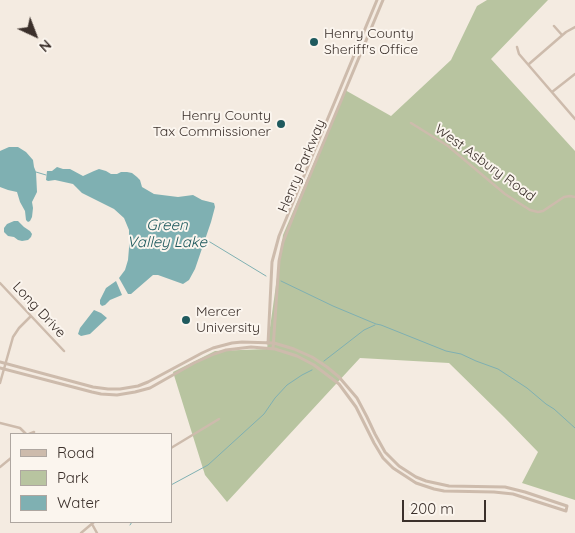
<!DOCTYPE html>
<html>
<head>
<meta charset="utf-8">
<style>
  body { margin:0 }
  #map { position:relative; width:575px; height:533px; overflow:hidden; background:#f4ebe1; font-family:Quicksand,sans-serif }
  canvas { display:block }
  .legend { position:absolute; left:10px; top:433px; width:162px; height:90px; box-sizing:border-box; background:#fbf5ee; border:1px solid #aea6a0; margin:0; padding:6px 9px; list-style:none; font-size:15px; color:#3b302b }
  .legend li { display:flex; align-items:center; gap:10px; height:25px }
  .legend b { width:25px; border:1px solid #aea6a0 }
  .north { position:absolute; left:10px; top:10px; width:50px; height:50px; -webkit-text-stroke:4px #fbf5ee; paint-order:stroke; rotate:137deg; font-size:14px; font-weight:700; line-height:20px; text-align:center; color:#3b302b }
  .north::after { content:''; display:block; margin:auto; width:18px; height:22px; background:#3b302b; clip-path:polygon(50% 0,100% 100%,50% 72%,0 100%) }
  .scale { position:absolute; left:402px; top:500px; width:84px; height:22px; box-sizing:border-box; border:2px solid #3b302b; border-top:0; padding-left:6px; font-size:15px; line-height:18px; white-space:nowrap; color:#3b302b; -webkit-text-stroke:4px #fbf5ee; paint-order:stroke }
</style>
</head>
<body>
<div id="map">
<canvas width="575" height="533"></canvas>
<ul class="legend">
<li><b style="height:6px;background:#cdbbac"></b>Road</li>
<li><b style="height:14px;background:#b8c4a0"></b>Park</li>
<li><b style="height:14px;background:#7fb0b2"></b>Water</li>
</ul>
<div class="north">N</div>
<div class="scale">200 m</div>
</div>
<script>
const ctx = document.querySelector('canvas').getContext('2d');
ctx.lineJoin = 'round';
function fillPath(path, color) {
  ctx.fillStyle = color;
  ctx.fill(path, 'evenodd');
}
function poly(rows) {
  const path = new Path2D();
  for (const r of rows) {
    path.moveTo(r[0], r[1]);
    for (let i = 2; i < r.length; i += 2) path.lineTo(r[i], r[i + 1]);
  }
  return path;
}
function trace(path, color, width, dash) {
  ctx.strokeStyle = color;
  ctx.lineWidth = width;
  ctx.lineCap = dash ? 'butt' : 'round';
  ctx.setLineDash(dash || []);
  ctx.stroke(path);
}
function label(font, color, halo, rows, align = 'center') {
  ctx.font = font + ' Quicksand,sans-serif';
  ctx.lineWidth = 4;
  ctx.setLineDash([]);
  ctx.textBaseline = 'middle';
  ctx.strokeStyle = halo;
  ctx.fillStyle = color;
  for (const [text, x, y, turn = 0] of rows) {
    ctx.save();
    ctx.translate(x, y);
    ctx.rotate((+turn || 0) * Math.PI / 180);
    ctx.textAlign = isNaN(turn) ? turn : align;
    if (halo) ctx.strokeText(text, 0, 0);
    ctx.fillText(text, 0, 0);
    ctx.restore();
  }
}
fillPath(poly([
  [487,0,548,0,491,59,575,151,575,500,522,483,538,452,504,417,449,363,360,358,227,502,205,475,173,372,215,351,267,349,283,235,345,90,391,116,451,60,477,6]
]), '#b8c4a0');
fillPath(poly([
  [9,147,18,147,26,152,33,160,34,167,36,172,37,192,32,202,33,208,32,217,30,221,28,222,26,220,25,211,20,202,17,192,8,190,0,187,0,151],
  [57,167,63,169,70,169,83,176,94,171,99,169,106,171,111,174,117,174,121,172,127,172,132,173,137,177,140,180,142,187,154,194,178,197,193,195,202,200,214,203,215,207,211,222,195,269,189,280,183,284,158,275,153,275,131,294,128,294,119,278,125,270,128,260,129,248,129,230,124,218,114,209,82,193,73,184,55,180,48,181,46,180,47,171,52,171],
  [14,221,18,221,24,227,30,231,32,234,31,237,28,240,22,241,18,240,14,237,8,236,4,232,4,228,7,224],
  [116,281,122,295,110,300,105,305,102,306,100,304,100,300,106,288],
  [94,310,101,313,107,318,90,334,81,336,78,334,80,328]
]), '#7fb0b2');
trace(poly([
  [36,172,46,175],
  [205,239,266,276],
  [281,281,333,306,376,324,381,325,446,351,461,354,476,361,498,369,527,388,546,404,554,409,575,428],
  [324,361,364,330,375,325],
  [171,485,208,465,264,414,275,398,287,385,302,375,312,370],
  [130,525,132,522]
]), '#7fb0b2', 1);
trace(poly([
  [554,26,562,35],
  [517,47,519,54,575,119],
  [529,64,566,32,575,27],
  [552,92,575,74],
  [411,123,448,146,505,194,530,210,538,212,543,211,564,197,570,196,575,197],
  [0,283,64,351],
  [0,383,13,337,19,328,31,316],
  [0,423,20,428,26,434],
  [29,434,34,432],
  [171,448,219,419],
  [0,467,11,458],
  [92,524,97,533],
  [81,533,94,522]
]), '#cdbbac', 2.5);
trace(poly([
  [268,344,272,262,279,236,377,0],
  [273,349,279,261,283,242,298,204,383,0],
  [0,362,93,387,108,389,120,389,138,386,148,382,202,353,213,348,232,343,242,342,274,343,294,349,312,357,327,367,339,377,357,398,367,417,375,434,385,452,399,466,416,477,426,481,449,486,505,487,525,492,567,506,566,511,513,494,494,492,444,491,434,489,416,483,393,468,383,458,374,443,356,407,339,384,314,365,297,356,275,349,251,347,226,350,214,354,194,363,150,388,135,392,117,395,101,394,92,392,0,368]
]), '#cdbbac', 3);
for (const [x, y, r, color] of [
  [314,42,5,"#1f5a5e"],
  [281,124,5,"#1f5a5e"],
  [186,320,5,"#1f5a5e"]
]) {
  const dot = new Path2D();
  dot.arc(x, y, r, 0, 2 * Math.PI);
  ctx.fillStyle = color;
  ctx.fill(dot);
  trace(dot, '#fbf5ee', 2);
}
label('14px', '#3b302b', '#fbf5ee', [
  ["Henry County",324,34],
  ["Sheriff's Office",324,50],
  ["Henry County",271,116,"right"],
  ["Tax Commissioner",271,132,"right"],
  ["Mercer",196,312],
  ["University",196,328]
], 'left');
label('14px', '#3b302b', '#fbf5ee', [
  ["West Asbury Road",485,163,36],
  ["Henry Parkway",302,166,-67],
  ["Long Drive",39,310,47]
]);
label('italic 15px', '#1f5a5e', '#fbf5ee', [
  ["Green",167,225],
  ["Valley Lake",167,242]
]);
</script>
</body>
</html>
